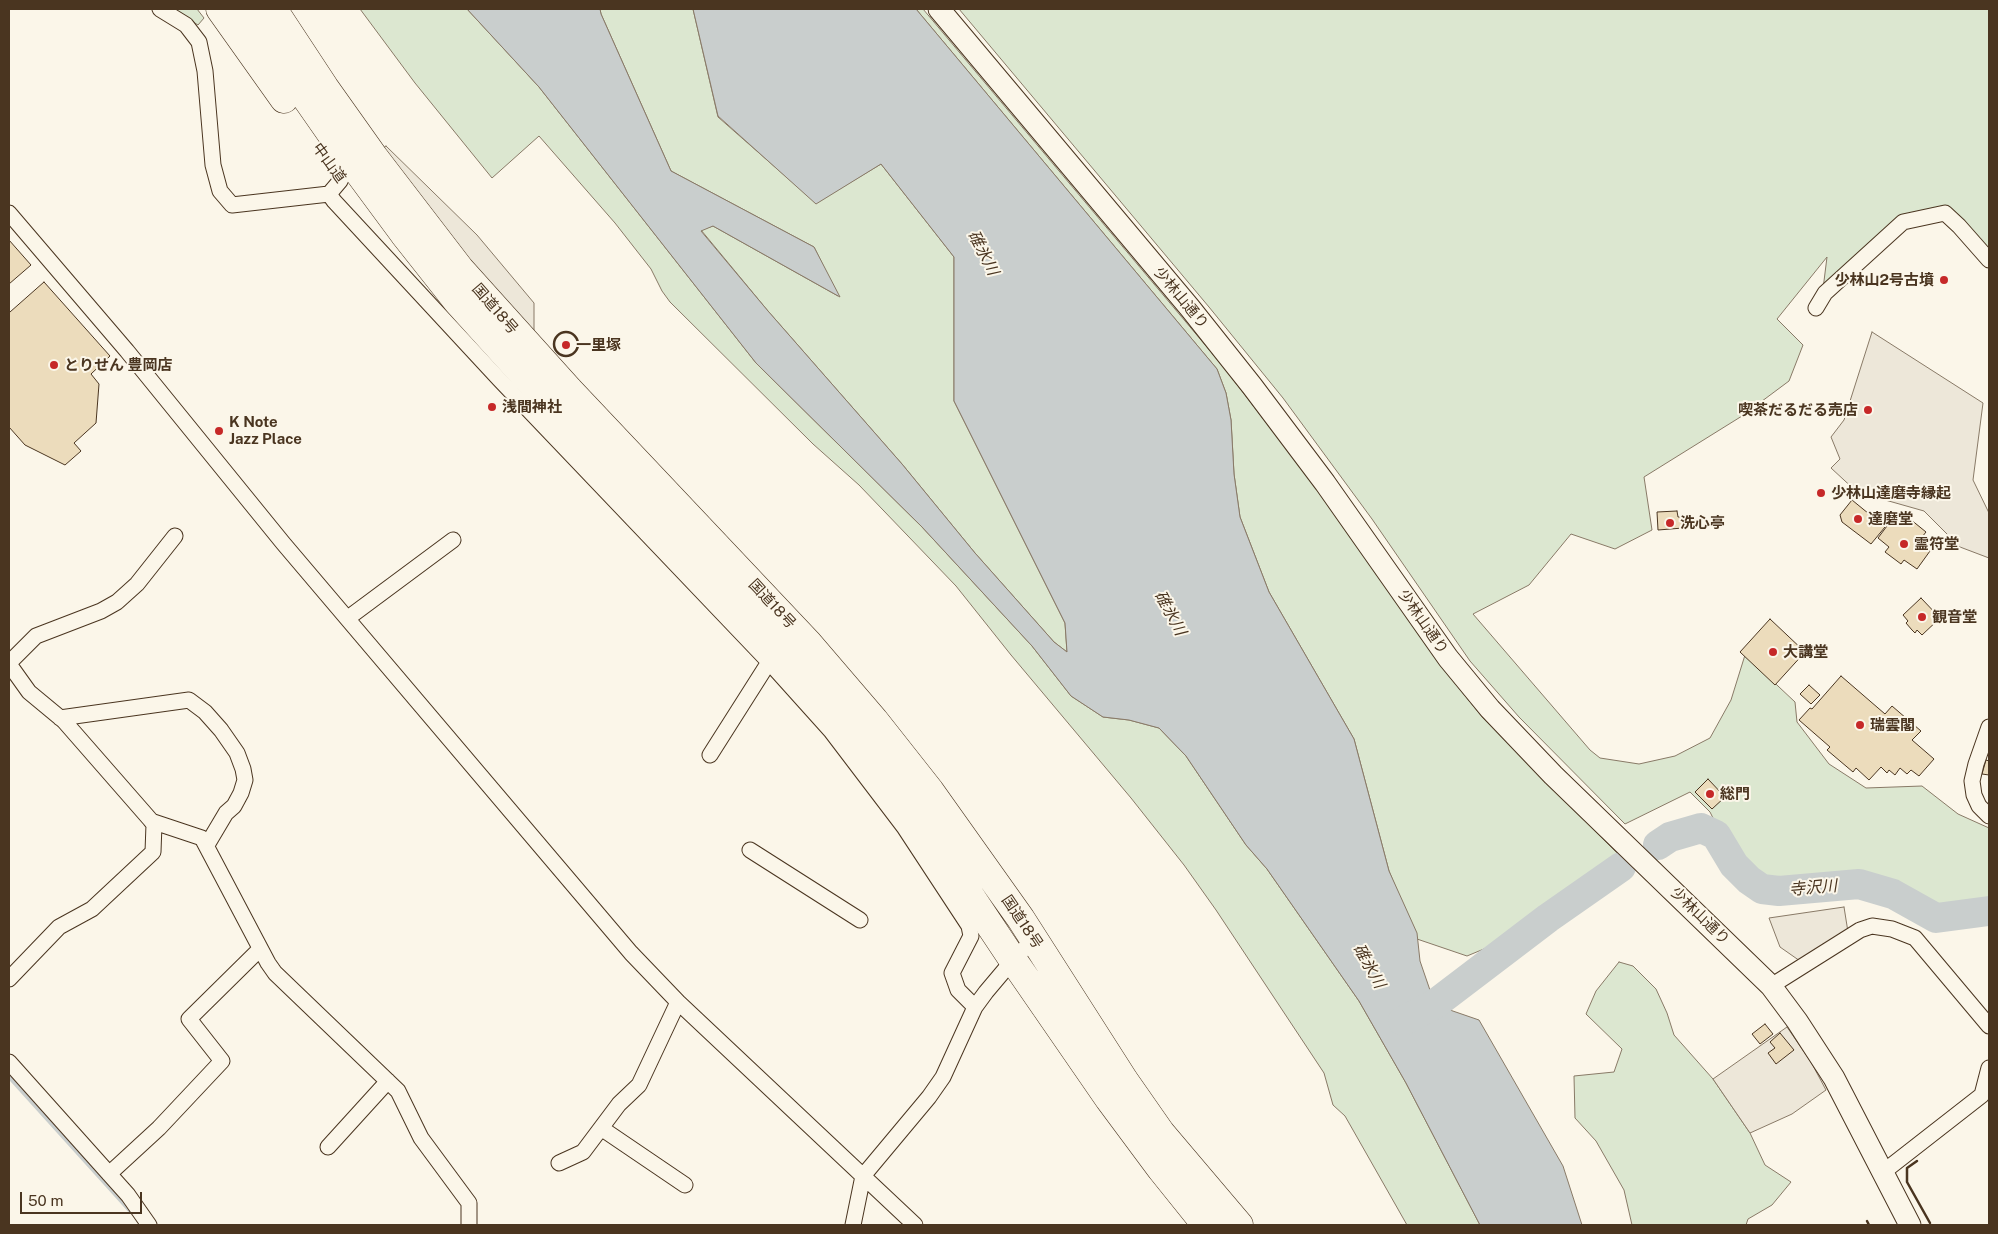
<!DOCTYPE html>
<html>
<head>
<meta charset="utf-8">
<style>
  body { margin:0 }
  #map { position:relative; width:1998px; height:1234px; overflow:hidden; background:#fbf6e9; font-family:"Public Sans",sans-serif }
  canvas { display:block }
  .frame { position:absolute; inset:0; border:10px solid #4a3520; pointer-events:none }
  .scale { position:absolute; left:20px; top:1192px; width:122px; height:22px; box-sizing:border-box; border:2px solid #4a3520; border-top:0; padding-left:6px; font-size:15px; line-height:18px; white-space:nowrap; color:#4a3520; -webkit-text-stroke:4px #fbf6e9; paint-order:stroke }
</style>
</head>
<body>
<div id="map">
<canvas width="1998" height="1234"></canvas>
<div class="frame"></div>
<div class="scale">50 m</div>
</div>
<script>
const ctx = document.querySelector('canvas').getContext('2d');
ctx.lineJoin = 'round';
function fillPath(path, color) {
  ctx.fillStyle = color;
  ctx.fill(path, 'evenodd');
}
function poly(rows) {
  const path = new Path2D();
  for (const r of rows) {
    if (r.length === 3) {
      path.moveTo(r[0] + r[2], r[1]);
      path.arc(r[0], r[1], r[2], 0, 2 * Math.PI);
      continue;
    }
    path.moveTo(r[0], r[1]);
    for (let i = 2; i < r.length; i += 2) path.lineTo(r[i], r[i + 1]);
  }
  return path;
}
function trace(path, color, width, dash) {
  ctx.strokeStyle = color;
  ctx.lineWidth = width;
  ctx.lineCap = dash ? 'butt' : 'round';
  ctx.setLineDash(dash || []);
  ctx.stroke(path);
}
function label(font, color, halo, rows, align = 'center') {
  ctx.font = font + ' "Public Sans","Noto Sans JP",sans-serif';
  ctx.lineWidth = 4;
  ctx.setLineDash([]);
  ctx.textBaseline = 'middle';
  ctx.strokeStyle = halo;
  ctx.fillStyle = color;
  for (const [text, x, y, turn = 0] of rows) {
    ctx.save();
    ctx.translate(x, y);
    ctx.rotate((+turn || 0) * Math.PI / 180);
    ctx.textAlign = isNaN(turn) ? turn : align;
    if (halo) ctx.strokeText(text, 0, 0);
    ctx.fillText(text, 0, 0);
    ctx.restore();
  }
}
const green = poly([
  [173,9,197,9,204,18,198,25,173,9],
  [360,9,467,9,539,87,756,363,922,527,1032,646,1071,696,1103,717,1129,720,1159,728,1186,756,1246,845,1267,869,1359,1001,1406,1083,1480,1225,1407,1225,1345,1116,1333,1105,1324,1073,1216,910,1184,865,1131,798,1011,655,956,586,859,485,813,444,670,302,662,291,651,269,615,223,539,136,492,178,415,83,360,9],
  [600,9,693,9,718,117,816,203,881,164,954,257,954,401,1065,623,1067,652,1054,642,975,553,902,464,768,311,701,230,713,226,838,296,814,247,671,171,601,14,600,9],
  [916,9,923,9,1222,365,1314,485,1440,664,1482,717,1623,859,1503,941,1467,956,1417,939,1389,871,1354,739,1269,592,1240,517,1234,474,1231,420,1226,393,1217,369,916,9],
  [959,9,1989,9,1989,254,1948,207,1919,212,1823,289,1827,257,1777,319,1803,345,1789,381,1742,416,1644,477,1652,530,1615,549,1571,534,1529,585,1473,614,1590,750,1600,758,1639,764,1675,756,1710,738,1731,700,1745,655,1795,702,1797,722,1829,764,1866,788,1922,786,1958,814,1989,828,1989,903,1954,911,1938,908,1885,881,1782,887,1755,879,1746,870,1731,845,1712,825,1713,818,1710,812,1690,792,1625,824,1519,717,1470,661,1372,519,1283,398,1209,307,959,9],
  [1619,962,1633,966,1656,989,1667,1013,1674,1035,1713,1079,1750,1133,1765,1165,1791,1182,1772,1205,1748,1219,1746,1225,1632,1225,1624,1190,1596,1141,1575,1118,1574,1076,1614,1072,1622,1049,1586,1014,1596,991,1619,962]
]);
fillPath(green, '#dce7d0');
trace(green, '#887966', 1);
const parking = poly([
  [386,146,477,235,534,303,534,335,474,269,382,149,386,146],
  [1872,332,1983,403,1973,480,1989,513,1989,558,1960,547,1924,511,1857,492,1831,468,1840,459,1831,437,1844,420,1872,332],
  [1844,907,1848,932,1800,961,1780,947,1769,918,1844,907],
  [1787,1027,1811,1062,1826,1090,1792,1114,1750,1133,1713,1079,1787,1027]
]);
fillPath(parking, '#ede7d9');
trace(parking, '#887966', 1);
const water = poly([
  [467,9,600,9,601,14,671,171,814,247,840,297,713,226,701,231,768,311,902,464,975,553,1054,642,1067,652,1065,623,954,401,954,257,881,164,816,204,718,116,693,9,916,9,1217,369,1226,393,1231,420,1234,474,1240,517,1269,592,1354,739,1389,871,1417,933,1420,961,1432,996,1447,1009,1479,1020,1563,1166,1582,1225,1480,1225,1406,1083,1359,1001,1267,869,1246,845,1186,756,1159,728,1129,720,1103,717,1071,696,1032,646,922,527,756,363,539,87,467,9]
]);
fillPath(water, '#c9cecd');
trace(water, '#887966', 1);
trace(poly([
  [9,1076,130,1210]
]), '#c9cecd', 5);
trace(poly([
  [1658,845,1670,837,1701,828,1716,835,1734,865,1749,880,1762,889,1779,891,1859,884,1893,894,1936,918,1989,911],
  [1403,1021,1435,1004,1548,918,1621,867]
]), '#c9cecd', 30);
const building = poly([
  [9,240,31,265,9,284,9,240],
  [44,282,110,356,91,374,99,384,96,423,74,443,81,451,65,465,25,445,9,427,9,311,10,312,44,282],
  [1852,500,1885,527,1871,544,1842,522,1840,515,1852,500],
  [1677,511,1678,517,1683,517,1683,528,1658,530,1657,512,1677,511],
  [1898,516,1907,523,1910,519,1926,532,1918,542,1930,551,1917,569,1904,560,1901,564,1885,552,1889,547,1878,538,1890,522,1893,523,1898,516],
  [1921,598,1940,618,1922,635,1917,630,1915,633,1912,630,1906,623,1908,621,1903,615,1921,598],
  [1770,619,1805,652,1775,685,1740,652,1770,619],
  [1841,676,1885,714,1892,706,1921,731,1912,740,1934,759,1919,776,1911,770,1907,774,1900,768,1895,775,1889,770,1887,773,1881,767,1869,780,1856,768,1853,772,1827,750,1830,747,1799,720,1810,708,1812,709,1841,676],
  [1809,685,1820,695,1811,704,1800,694,1809,685],
  [1986,760,1989,761,1989,775,1982,774,1986,760],
  [1708,779,1725,797,1712,809,1695,792,1708,779],
  [1765,1024,1773,1034,1760,1044,1752,1034,1765,1024],
  [1780,1033,1794,1050,1776,1064,1768,1053,1775,1048,1770,1042,1780,1033]
]);
fillPath(building, '#ecdcbc');
trace(building, '#4a3520', 1);
const street = poly([
  [160,9,186,25,199,42,205,71,213,165,220,191,232,205,329,194,340,181,350,161],
  [329,194,334,201,499,379,769,662,831,731,904,827,969,926,971,936,952,973,958,990,975,1007],
  [9,213,127,351,283,543,631,953,678,1002,915,1225],
  [1816,308,1825,293,1903,222,1945,213,1959,226,1989,260],
  [348,618,453,540],
  [9,663,36,636,101,611,117,602,137,584,175,536],
  [9,664,29,692,64,721,154,824,153,852,92,909,59,927,9,979],
  [60,718,189,700,205,712,221,730,237,753,243,769,245,780,241,793,234,806,226,813,207,845],
  [1989,727,1976,764,1972,781,1974,795,1979,806,1989,816],
  [710,755,769,662],
  [151,821,202,838,268,963,275,973,398,1091,421,1138,469,1203,469,1225],
  [750,850,860,920],
  [1771,986,1860,930,1872,926,1892,929,1915,938,1989,1026],
  [9,1062,128,1195,149,1225],
  [601,1128,685,1185],
  [328,1147,388,1081],
  [559,1163,583,1152,619,1104,639,1085,678,1002],
  [1882,1173,1982,1095,1989,1068],
  [109,1174,159,1128,222,1061,189,1019,260,949],
  [853,1225,863,1176,929,1097,943,1077,975,1007,986,992,1013,960,1034,939]
]);
const secondary = poly([
  [939,9,1190,308,1252,386,1325,483,1448,658,1490,709,1553,775,1771,986,1797,1021,1834,1078,1910,1225]
]);
const highway = poly([
  [220,9,284,99],
  [244,9,350,161,404,234,457,301,550,404,793,660,860,739,917,816,1013,960,1109,1099,1161,1169,1206,1225],
  [273,9,325,88,374,157,460,269,569,390,808,643,874,720,930,791,1021,919,1124,1080,1161,1133,1239,1225]
]);
trace(street, '#4a3520', 17);
trace(secondary, '#4a3520', 23);
trace(highway, '#4a3520', 29);
trace(street, '#fbf6e9', 15);
trace(secondary, '#fbf6e9', 21);
trace(highway, '#fbf6e9', 28);
trace(poly([
  [566,344,12],
  [1917,1161,1907,1168,1907,1182,1930,1223],
  [1867,1221,1869,1225]
]), '#4a3520', 2.5);
for (const [x, y, r, color] of [
  [1944,280,5,"#c62828"],
  [566,345,5,"#c62828"],
  [54,365,5,"#c62828"],
  [492,407,5,"#c62828"],
  [1868,410,5,"#c62828"],
  [219,431,5,"#c62828"],
  [1821,493,5,"#c62828"],
  [1858,519,5,"#c62828"],
  [1670,523,5,"#c62828"],
  [1904,544,5,"#c62828"],
  [1922,617,5,"#c62828"],
  [1773,652,5,"#c62828"],
  [1860,725,5,"#c62828"],
  [1710,794,5,"#c62828"]
]) {
  const dot = new Path2D();
  dot.arc(x, y, r, 0, 2 * Math.PI);
  ctx.fillStyle = color;
  ctx.fill(dot);
  trace(dot, '#fbf6e9', 2);
}
label('15px', '#4a3520', '#fbf6e9', [
  ["中山道",329,163,54],
  ["少林山通り",1181,298,50],
  ["国道18号",495,309,49],
  ["国道18号",772,604,47],
  ["少林山通り",1423,622,55],
  ["少林山通り",1700,916,44],
  ["国道18号",1022,922,56]
]);
label('bold 15px', '#4a3520', '#fbf6e9', [
  ["少林山2号古墳",1934,280,"right"],
  ["一里塚",576,345],
  ["とりせん 豊岡店",64,365],
  ["浅間神社",502,407],
  ["喫茶だるだる売店",1858,410,"right"],
  ["K Note",229,422],
  ["Jazz Place",229,439],
  ["少林山達磨寺縁起",1831,493],
  ["達磨堂",1868,519],
  ["洗心亭",1680,523],
  ["霊符堂",1914,544],
  ["観音堂",1932,617],
  ["大講堂",1783,652],
  ["瑞雲閣",1870,725],
  ["総門",1720,794]
], 'left');
label('italic 16px', '#4a3520', '#fbf6e9', [
  ["碓氷川",983,253,63],
  ["碓氷川",1170,613,62],
  ["寺沢川",1813,888,-5],
  ["碓氷川",1369,966,61]
]);
</script>
</body>
</html>
